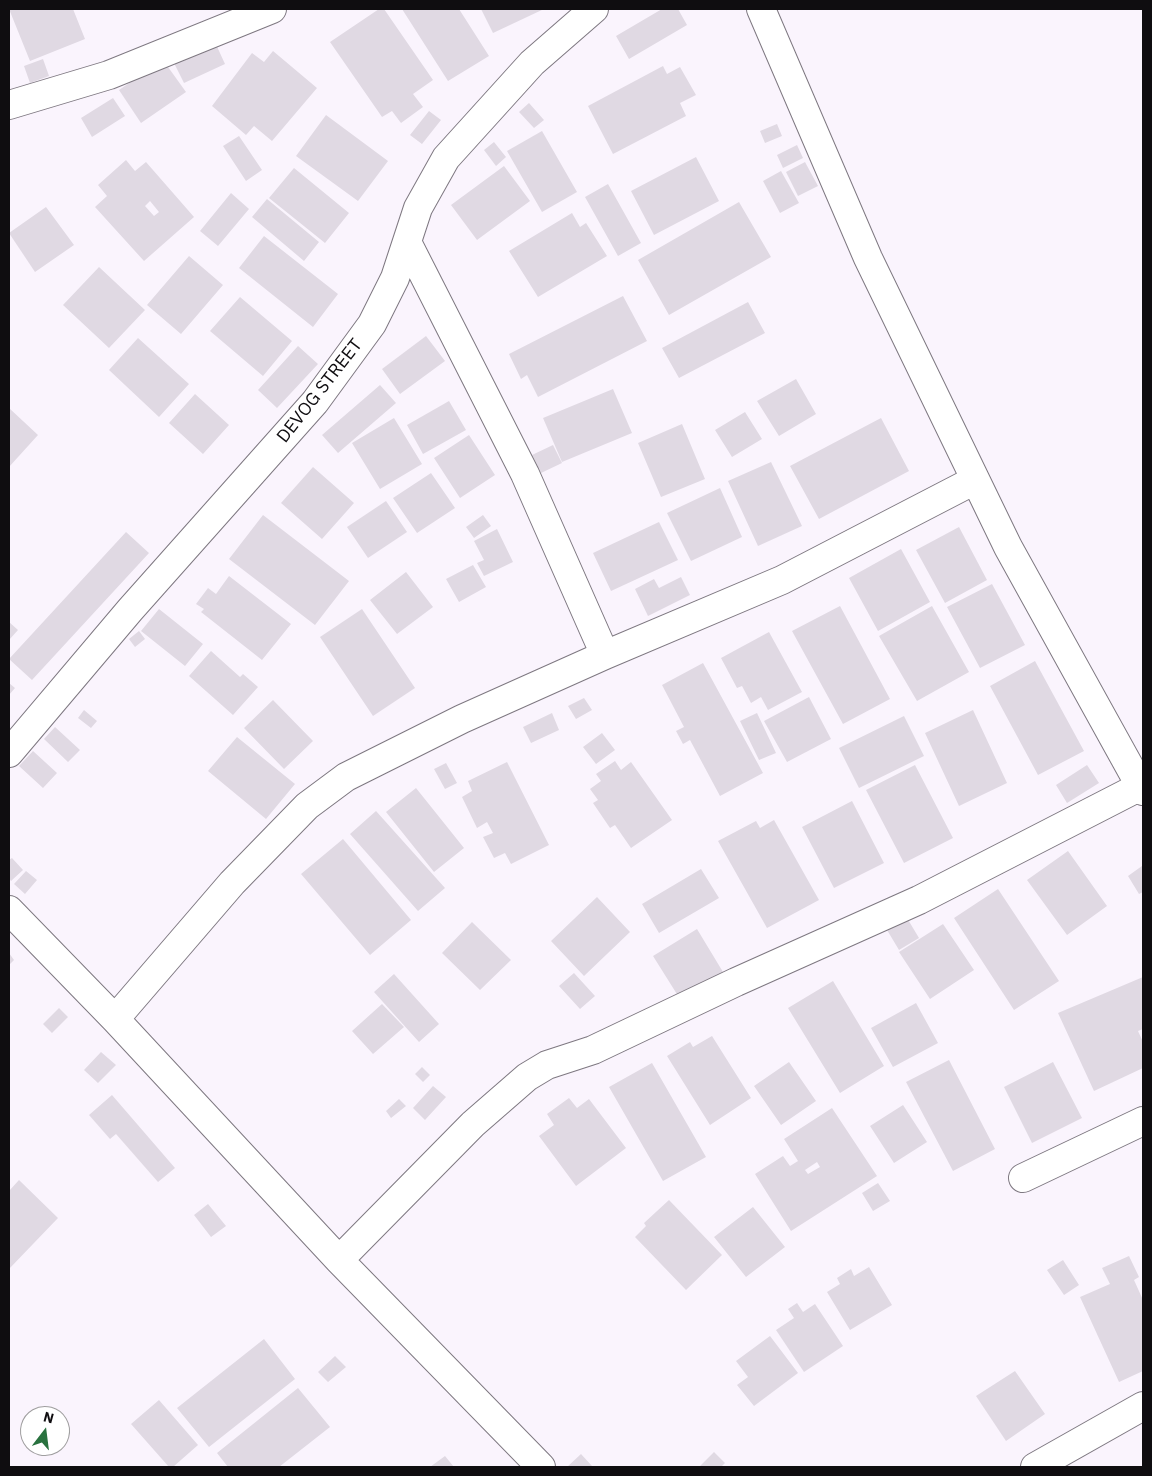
<!DOCTYPE html>
<html>
<head>
<meta charset="utf-8">
<style>
  body { margin:0 }
  #map { position:relative; width:1152px; height:1476px; overflow:hidden; background:#faf4fd; font-family:"IBM Plex Sans",sans-serif }
  canvas { display:block }
  .frame { position:absolute; inset:0; border:10px solid #0f0d10; pointer-events:none }
  .north { position:absolute; left:20px; top:1406px; width:50px; height:50px; box-sizing:border-box; background:#fff; border:1px solid #9f9e9f; border-radius:50%; rotate:15deg; font-size:14px; font-weight:700; line-height:20px; text-align:center; color:#0f0d10 }
  .north::after { content:''; display:block; margin:auto; width:18px; height:22px; background:#29723f; clip-path:polygon(50% 0,100% 100%,50% 72%,0 100%) }
</style>
</head>
<body>
<div id="map">
<canvas width="1152" height="1476"></canvas>
<div class="frame"></div>
<div class="north">N</div>
</div>
<script>
const ctx = document.querySelector('canvas').getContext('2d');
ctx.lineJoin = 'round';
function fillPath(path, color) {
  ctx.fillStyle = color;
  ctx.fill(path, 'evenodd');
}
function poly(rows) {
  const path = new Path2D();
  for (const r of rows) {
    path.moveTo(r[0], r[1]);
    for (let i = 2; i < r.length; i += 2) path.lineTo(r[i], r[i + 1]);
  }
  return path;
}
function trace(path, color, width, dash) {
  ctx.strokeStyle = color;
  ctx.lineWidth = width;
  ctx.lineCap = dash ? 'butt' : 'round';
  ctx.setLineDash(dash || []);
  ctx.stroke(path);
}
function label(font, color, halo, rows, align = 'center') {
  ctx.font = font + ' "IBM Plex Sans",sans-serif';
  ctx.lineWidth = 5;
  ctx.setLineDash([]);
  ctx.textBaseline = 'middle';
  ctx.strokeStyle = halo;
  ctx.fillStyle = color;
  for (const [text, x, y, turn = 0] of rows) {
    ctx.save();
    ctx.translate(x, y);
    ctx.rotate((+turn || 0) * Math.PI / 180);
    ctx.textAlign = isNaN(turn) ? turn : align;
    if (halo) ctx.strokeText(text, 0, 0);
    ctx.fillText(text, 0, 0);
    ctx.restore();
  }
}
fillPath(poly([
  [9,9,73,9,85,39,30,61],
  [379,9,384,9,433,80,413,94,423,107,401,123,392,111,382,117,330,42],
  [402,9,459,9,489,56,448,81],
  [481,9,544,9,493,33],
  [662,9,678,9,687,25,629,59,616,36],
  [214,40,225,64,184,83,172,59],
  [273,51,317,88,272,141,254,126,246,135,212,106,252,53,264,62],
  [43,59,49,76,30,83,24,66],
  [163,60,186,92,141,123,119,90],
  [663,66,667,74,680,67,696,95,680,103,686,116,613,154,588,106],
  [113,98,125,116,92,137,81,118],
  [529,103,544,120,534,128,519,112],
  [429,111,441,120,422,144,410,135],
  [326,115,388,161,358,201,296,156],
  [777,124,782,136,765,143,760,131],
  [542,131,577,192,542,212,507,151],
  [239,136,262,170,246,181,223,146],
  [494,142,506,157,496,166,484,150],
  [797,145,803,158,783,168,777,155],
  [696,157,719,201,654,235,631,191],
  [126,160,135,171,146,162,194,217,144,261,95,207,107,196,98,185],
  [150,201,159,212,154,216,145,206],
  [805,162,818,186,798,196,786,172],
  [504,166,530,201,477,240,451,205],
  [294,168,349,213,325,243,269,198],
  [781,171,799,203,780,213,763,181],
  [608,184,641,243,618,256,585,197],
  [231,193,249,209,218,246,200,231],
  [267,199,319,242,304,261,252,217],
  [739,202,771,257,669,315,638,260],
  [46,207,74,245,35,272,9,233],
  [572,213,580,227,586,223,607,256,538,297,509,251],
  [264,236,338,294,313,327,239,268],
  [189,256,223,285,181,334,147,305],
  [99,267,145,310,109,348,63,305],
  [623,296,647,341,538,397,527,375,521,379,509,354],
  [240,297,292,341,263,376,210,331],
  [748,302,765,333,679,378,662,348],
  [426,336,445,361,400,394,382,369],
  [138,338,189,384,159,417,109,370],
  [298,346,318,364,277,408,258,390],
  [796,379,816,414,779,436,757,401],
  [380,385,396,403,338,453,322,435],
  [613,389,632,433,562,462,543,418],
  [195,394,229,425,203,454,169,423],
  [449,401,466,430,423,454,407,425],
  [9,408,38,435,9,467],
  [745,412,762,439,732,457,715,430],
  [394,418,422,464,380,489,352,443],
  [881,418,909,471,819,519,790,466],
  [682,424,705,479,661,497,638,443],
  [469,435,495,475,460,498,434,458],
  [553,445,562,463,541,473,532,455],
  [771,462,802,526,758,546,728,481],
  [313,467,354,503,322,539,281,503],
  [431,473,455,508,417,533,393,498],
  [720,488,742,537,691,561,667,513],
  [386,501,407,532,368,558,347,527],
  [263,515,349,581,315,625,229,559],
  [483,515,491,526,474,538,466,527],
  [659,522,678,560,611,591,593,553],
  [959,527,987,580,945,603,916,550],
  [497,529,513,562,484,576,477,563,484,560,474,541],
  [126,532,149,553,32,680,9,659],
  [901,549,930,602,878,631,849,578],
  [473,565,486,587,459,602,446,579],
  [406,572,433,607,397,634,370,600],
  [229,576,291,624,262,660,201,612,204,609,196,604,208,588,216,594],
  [681,577,690,595,648,616,635,589,654,579,659,588],
  [992,584,1025,645,980,668,947,607],
  [840,606,890,699,843,724,792,631],
  [932,606,969,672,917,701,879,636],
  [159,609,203,644,185,666,141,631],
  [362,609,415,688,373,716,320,637],
  [9,622,18,630,9,640],
  [139,631,145,639,135,647,129,639],
  [769,632,802,692,768,710,761,697,751,703,742,686,737,688,721,658],
  [211,651,240,677,243,674,258,687,233,715,189,676],
  [1035,661,1084,751,1038,775,990,686],
  [703,663,763,773,720,796,690,740,683,744,676,731,684,727,662,685],
  [9,683,15,688,9,695],
  [809,697,831,739,787,762,764,721],
  [584,698,592,710,576,719,568,706],
  [273,700,313,741,284,769,244,728],
  [84,710,97,721,91,728,78,718],
  [973,710,1007,783,959,806,925,733],
  [552,713,559,730,531,743,523,727],
  [757,713,776,753,759,760,740,721],
  [904,716,924,756,859,788,839,748],
  [55,727,80,750,68,762,44,739],
  [602,733,615,750,596,764,583,747],
  [237,737,295,784,266,819,208,771],
  [33,751,57,773,43,788,19,766],
  [615,761,621,770,631,762,672,820,631,848,615,825,610,828,593,803,598,800,590,789,601,781,596,774],
  [507,762,549,845,511,864,505,853,494,858,483,837,493,833,487,822,477,828,462,797,472,791,468,781],
  [446,763,457,783,445,789,434,769],
  [915,765,953,838,904,863,866,790],
  [1087,765,1099,783,1067,803,1056,785],
  [416,788,464,848,434,872,386,812],
  [852,801,884,863,834,888,802,827],
  [376,811,445,888,418,911,350,834],
  [774,820,819,900,767,928,718,841,756,821,760,828],
  [343,839,411,920,370,955,301,874],
  [1068,851,1107,906,1067,935,1027,880],
  [12,858,23,870,11,881,9,878,9,860],
  [1142,866,1143,892,1139,894,1128,876],
  [701,869,719,898,659,933,642,904],
  [26,871,37,880,25,894,14,884],
  [998,889,1059,981,1014,1010,954,918],
  [597,897,630,932,584,976,551,941],
  [907,918,919,938,899,950,887,930],
  [472,922,511,960,480,990,442,953],
  [943,924,974,970,930,999,899,952],
  [697,929,723,972,680,999,653,956],
  [9,953,14,960,9,965],
  [574,973,595,996,580,1009,559,986],
  [394,974,439,1024,419,1042,374,992],
  [1143,977,1143,1029,1138,1031,1143,1042,1143,1068,1094,1091,1058,1013],
  [833,981,884,1066,840,1093,788,1008],
  [916,1003,938,1043,893,1067,871,1028],
  [382,1004,404,1027,373,1054,352,1031],
  [59,1008,68,1017,52,1033,43,1024],
  [712,1036,751,1098,710,1125,667,1056,690,1042,693,1047],
  [101,1052,116,1065,98,1083,84,1070],
  [949,1060,995,1149,953,1171,906,1082],
  [789,1062,816,1101,781,1125,754,1086],
  [1053,1062,1082,1118,1032,1143,1004,1087],
  [652,1063,706,1157,663,1181,609,1087],
  [422,1067,430,1075,423,1082,415,1074],
  [433,1086,446,1097,425,1120,413,1108],
  [112,1095,175,1168,158,1182,116,1134,110,1139,89,1115],
  [569,1098,577,1108,589,1099,626,1148,576,1186,539,1136,554,1125,547,1114],
  [399,1099,406,1106,391,1118,386,1111],
  [903,1105,927,1142,894,1163,870,1126],
  [832,1108,877,1176,791,1231,755,1174,783,1156,790,1166,798,1161,784,1139],
  [817,1162,820,1167,808,1174,805,1170],
  [19,1180,58,1218,9,1269,9,1191],
  [878,1183,890,1201,873,1211,862,1193],
  [669,1200,722,1255,686,1290,635,1237,646,1226,644,1223],
  [208,1204,226,1226,211,1237,194,1215],
  [753,1207,785,1247,746,1277,714,1237],
  [1129,1256,1139,1277,1134,1280,1143,1300,1143,1371,1119,1382,1080,1297,1110,1284,1102,1268],
  [1063,1260,1079,1285,1064,1295,1047,1270],
  [869,1267,892,1305,850,1330,827,1292,840,1284,837,1278,851,1269,854,1276],
  [797,1303,803,1312,815,1304,843,1346,804,1372,776,1330,794,1318,788,1309],
  [770,1336,798,1373,754,1406,737,1385,748,1377,736,1361],
  [264,1339,295,1379,209,1447,177,1408],
  [335,1356,346,1367,328,1382,318,1372],
  [1015,1371,1045,1414,1006,1441,976,1396],
  [298,1388,330,1427,279,1467,228,1467,217,1453],
  [159,1400,198,1445,173,1467,169,1467,131,1424],
  [714,1452,725,1463,721,1467,699,1467],
  [581,1454,592,1466,567,1467],
  [445,1456,454,1467,430,1467]
]), '#e0d9e3');
const minor = poly([
  [761,9,868,258,1008,547,1143,791],
  [9,105,109,75,272,9],
  [407,242,525,474,605,655],
  [9,753,130,610,315,402,372,324,395,278,418,208,446,158,532,63,594,9],
  [9,910,115,1019,339,1260,541,1467],
  [115,1019,232,883,307,806,346,777,462,719,605,655,782,580,975,480],
  [1023,1178,1143,1121],
  [339,1260,473,1124,527,1077,547,1065,593,1050,736,982,919,900,1141,786],
  [1035,1467,1143,1406]
]);
trace(minor, '#7e7881', 30);
trace(minor, '#fff', 28);
label('18px', '#0f0d10', '#fff', [
  ["DEVOG STREET",320,391,-52]
]);
</script>
</body>
</html>
